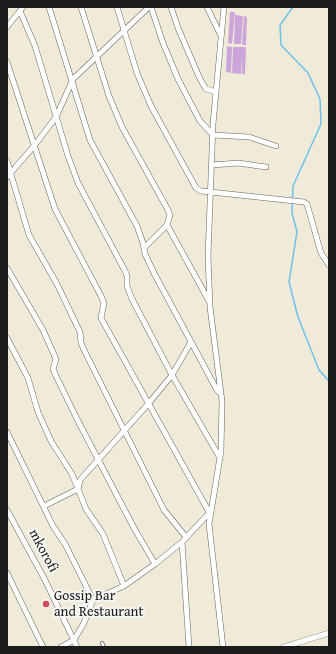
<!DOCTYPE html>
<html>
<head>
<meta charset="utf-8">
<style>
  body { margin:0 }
  #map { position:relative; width:336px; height:654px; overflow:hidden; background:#efebd8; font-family:"Gentium Book Plus",serif }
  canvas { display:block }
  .frame { position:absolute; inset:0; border:8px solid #1c1c1c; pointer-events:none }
</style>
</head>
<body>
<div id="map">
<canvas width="336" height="654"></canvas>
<div class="frame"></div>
</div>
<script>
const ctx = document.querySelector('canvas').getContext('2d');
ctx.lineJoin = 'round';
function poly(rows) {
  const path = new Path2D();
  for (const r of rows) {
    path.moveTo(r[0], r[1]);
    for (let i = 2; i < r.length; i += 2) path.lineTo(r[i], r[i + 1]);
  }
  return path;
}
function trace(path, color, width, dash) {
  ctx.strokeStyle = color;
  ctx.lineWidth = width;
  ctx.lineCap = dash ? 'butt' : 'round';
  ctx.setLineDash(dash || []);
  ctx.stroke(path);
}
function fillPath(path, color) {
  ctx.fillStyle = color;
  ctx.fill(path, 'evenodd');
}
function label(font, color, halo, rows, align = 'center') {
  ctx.font = font + ' "Gentium Book Plus",serif';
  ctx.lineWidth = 4;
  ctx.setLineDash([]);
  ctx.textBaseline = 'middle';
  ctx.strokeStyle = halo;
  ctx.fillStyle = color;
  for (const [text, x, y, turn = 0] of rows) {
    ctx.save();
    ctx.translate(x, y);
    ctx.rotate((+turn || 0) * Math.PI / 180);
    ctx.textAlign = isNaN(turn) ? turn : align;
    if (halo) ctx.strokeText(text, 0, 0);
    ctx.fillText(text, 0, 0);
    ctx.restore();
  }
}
trace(poly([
  [293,7,280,25,281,45,308,73,320,99,321,124,293,186,292,213,297,232,289,282,298,317,319,370,329,381]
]), '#6cc1e8', 1.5);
fillPath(poly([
  [230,12,235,12,232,44,228,43],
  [235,15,243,16,241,44,234,44],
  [244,16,247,17,246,45,242,45],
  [227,46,232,47,231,73,226,72],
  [233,47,246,47,245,74,242,74,242,56,241,74,232,73]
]), '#cca6da');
const lane = poly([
  [102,643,104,647]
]);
const street = poly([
  [49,7,90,140,137,226,143,243,145,254,154,273,217,390,221,394],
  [81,7,109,96,122,127,168,210,170,215,167,225,209,301],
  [117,7,137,73,151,106,196,188,201,191,304,202,307,204,321,253,329,265],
  [151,7,163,43,178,79,200,121,213,135,249,137,276,146],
  [171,7,178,28,200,79,206,89,216,92],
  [207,7,221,36],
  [20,11,35,46,68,156,78,183,125,271,127,276,127,286,132,299,172,375,220,458],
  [7,27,23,7],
  [7,62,55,209,101,296,104,303,101,318,209,512],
  [7,161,29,235,57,284,80,332,81,343,86,354,164,510,186,537],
  [212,165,238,163,266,167],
  [7,177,34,146,56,117,73,79,149,7],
  [144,248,167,225],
  [7,268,43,330,56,359,53,369,56,376,78,421,134,528,155,564],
  [7,338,28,378,38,412,51,441,72,474,86,509,103,534,124,586],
  [7,432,53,526,65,544,93,600],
  [44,506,78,489,80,480,149,403,172,375,191,342],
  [7,510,45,580,77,647],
  [182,542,189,647],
  [7,573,43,647],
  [61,647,74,640,84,623,93,600,124,586,155,564,182,542,211,511],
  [223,647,209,524,221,451,222,401,210,307,208,256,213,124,224,7],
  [284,647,329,633]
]);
trace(lane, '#66645e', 4);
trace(street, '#66645e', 6);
trace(lane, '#fff', 2.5);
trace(street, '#fff', 5);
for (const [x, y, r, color] of [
  [46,604,4,"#d1495b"]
]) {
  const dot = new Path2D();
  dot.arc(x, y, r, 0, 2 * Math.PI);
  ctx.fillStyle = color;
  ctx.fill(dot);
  trace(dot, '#f6f6f2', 1.5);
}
label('14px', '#1c1c1c', '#f6f6f2', [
  ["mkorofi",43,551,62]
]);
label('14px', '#1c1c1c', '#f6f6f2', [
  ["Gossip Bar",54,596],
  ["and Restaurant",54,612]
], 'left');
</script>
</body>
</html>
